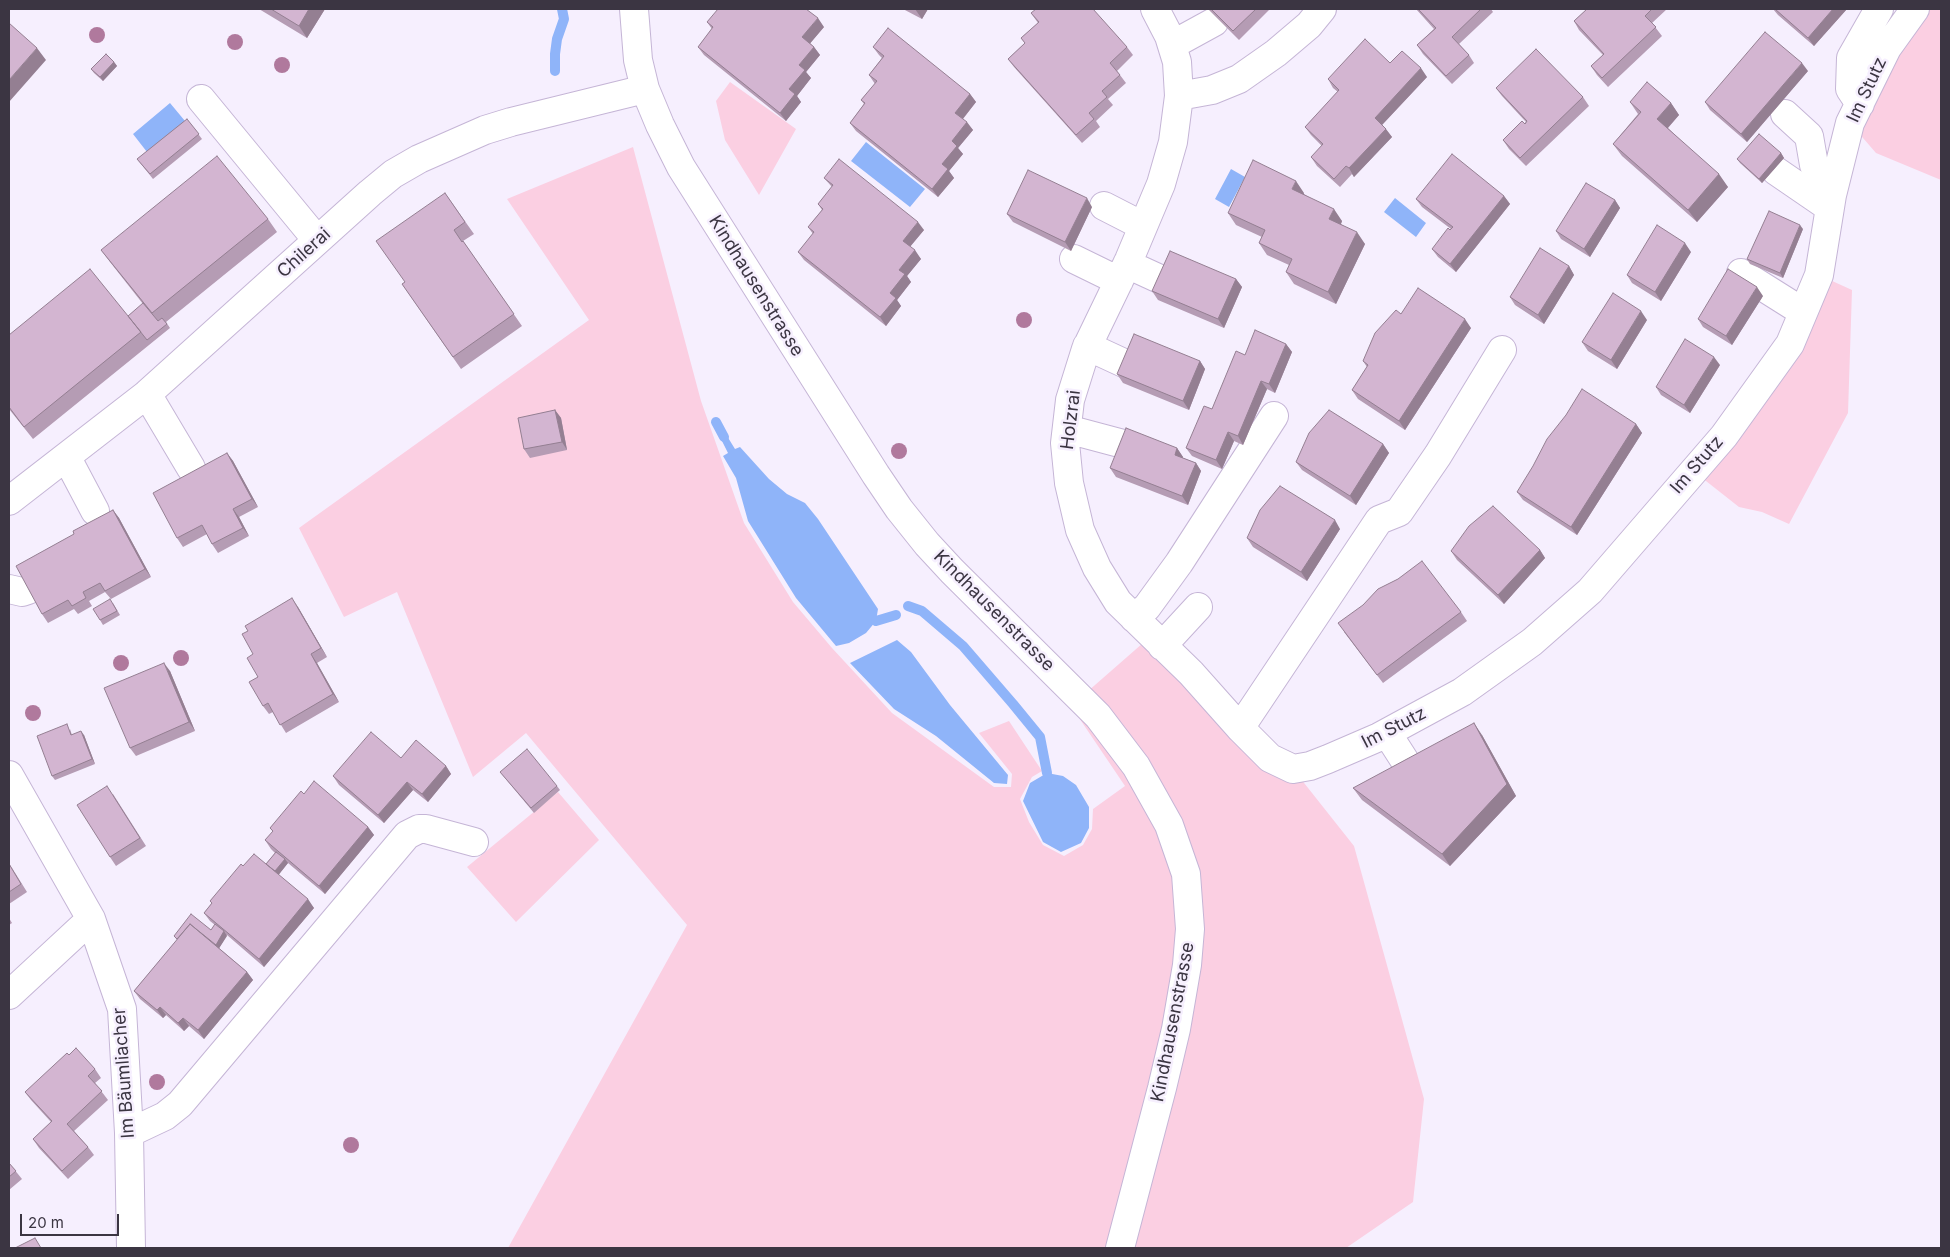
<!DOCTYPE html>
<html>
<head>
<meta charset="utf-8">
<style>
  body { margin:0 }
  #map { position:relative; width:1950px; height:1257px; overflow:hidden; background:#f6effe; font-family:Inter,sans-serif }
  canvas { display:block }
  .frame { position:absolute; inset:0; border:10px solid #3b3542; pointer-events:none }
  .scale { position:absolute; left:20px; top:1214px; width:99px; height:22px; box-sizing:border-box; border:2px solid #3b3542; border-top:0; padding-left:6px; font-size:15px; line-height:18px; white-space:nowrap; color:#3b3542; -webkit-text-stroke:4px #f6effe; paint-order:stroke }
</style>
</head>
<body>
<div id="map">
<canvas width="1950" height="1257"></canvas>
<div class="frame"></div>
<div class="scale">20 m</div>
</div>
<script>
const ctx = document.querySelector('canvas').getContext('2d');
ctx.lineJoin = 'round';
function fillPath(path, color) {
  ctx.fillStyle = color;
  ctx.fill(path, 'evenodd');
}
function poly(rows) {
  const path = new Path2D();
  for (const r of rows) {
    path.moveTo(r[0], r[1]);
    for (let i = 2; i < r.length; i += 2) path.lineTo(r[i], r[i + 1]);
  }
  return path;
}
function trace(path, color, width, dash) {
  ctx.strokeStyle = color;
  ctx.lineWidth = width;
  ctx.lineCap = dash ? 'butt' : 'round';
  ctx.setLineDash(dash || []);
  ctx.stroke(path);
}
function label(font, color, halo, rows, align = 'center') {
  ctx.font = font + ' Inter,sans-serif';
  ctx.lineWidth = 5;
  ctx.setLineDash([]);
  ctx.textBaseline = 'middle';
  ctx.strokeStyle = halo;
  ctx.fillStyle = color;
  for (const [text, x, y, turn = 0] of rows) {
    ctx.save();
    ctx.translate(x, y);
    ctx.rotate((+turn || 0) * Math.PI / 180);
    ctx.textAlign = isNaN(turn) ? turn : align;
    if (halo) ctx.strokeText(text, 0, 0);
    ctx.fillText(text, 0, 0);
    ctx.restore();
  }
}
fillPath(poly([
  [1915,9,1941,9,1941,180,1876,153,1850,123],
  [730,82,796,129,759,195,725,140,716,101],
  [633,147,701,401,744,523,793,602,832,648,892,713,994,787,1011,787,1012,774,979,733,1009,721,1042,771,1032,777,1020,799,1029,822,1043,845,1064,856,1083,845,1092,829,1093,809,1125,786,1071,706,1143,643,1293,769,1354,846,1424,1099,1413,1202,1346,1248,508,1248,687,925,526,733,473,777,397,592,344,617,299,528,589,320,507,199],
  [1819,275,1852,290,1848,413,1789,524,1762,512,1739,507,1692,470],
  [558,792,599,840,516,922,467,867]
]), '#fbcfe2');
fillPath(poly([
  [170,103,185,121,147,152,133,134],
  [866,142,925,189,910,207,851,161],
  [1231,169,1245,177,1229,207,1215,199],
  [1395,198,1426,223,1416,237,1384,212],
  [727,436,735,449,740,447,769,479,787,494,805,503,818,519,878,609,876,621,866,633,849,643,836,646,796,598,748,521,736,478,723,456,728,453,721,439],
  [897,640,911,652,950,705,1008,775,1007,784,994,783,936,736,894,709,850,663],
  [1047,773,1063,776,1076,785,1089,807,1089,828,1081,843,1061,852,1043,842,1023,801,1030,783]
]), '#8fb4f9');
trace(poly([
  [555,71,555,54,557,39,564,19,562,9],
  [716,422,724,437],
  [908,606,922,611,963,646,1013,704,1040,737,1047,773],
  [876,621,896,615]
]), '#8fb4f9', 10);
const minor = poly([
  [634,9,638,60,645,89,660,125,681,167,876,475,899,509,927,544,952,571,1098,716,1136,766,1169,825,1186,874,1190,929,1187,965,1176,1029,1162,1088,1120,1248],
  [1155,9,1169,36,1177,62,1179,96,1173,142,1161,184,1129,260,1086,349,1070,400,1065,443,1069,483,1080,530,1097,568,1118,602,1191,673,1240,728,1270,758,1293,769,1310,766,1328,759,1379,737,1462,692,1532,642,1590,591,1724,436,1790,344,1819,275,1832,195,1850,123,1887,48,1915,9],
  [1172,45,1214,22],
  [1179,96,1212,90,1239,79,1276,53,1309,25,1322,9],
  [201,99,317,240],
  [1860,104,1850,89,1851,58,1879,9],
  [1785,114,1809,136,1814,165,1832,195],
  [1776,171,1830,208],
  [1104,206,1143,226],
  [1074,259,1119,281],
  [1127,264,1164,281],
  [1741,273,1803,312],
  [1087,346,1128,365],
  [147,394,191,468],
  [1067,429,1127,445],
  [67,458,95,511],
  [9,501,147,394,370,193,393,174,419,159,485,130,511,122,645,89],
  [9,589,22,592,28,590],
  [1134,618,1147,607,1179,563,1274,416],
  [1162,646,1198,607],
  [1240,728,1379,520,1399,512,1438,455,1502,350],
  [1387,733,1412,772],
  [9,775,91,919,122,1009,129,1133,131,1248],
  [9,995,91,919],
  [129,1133,165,1116,180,1104,407,835,419,829,426,829,474,842]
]);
trace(minor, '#c5b5d6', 30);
trace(minor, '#fff', 28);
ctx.fillStyle = '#b0799d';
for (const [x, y] of [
  [97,35],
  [235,42],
  [282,65],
  [1024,320],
  [899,451],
  [181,658],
  [121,663],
  [33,713],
  [157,1082],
  [351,1145]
]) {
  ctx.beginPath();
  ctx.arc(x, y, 8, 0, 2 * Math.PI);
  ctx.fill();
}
fillPath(poly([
  [259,9,325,9,307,38],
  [903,9,928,9,922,19],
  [1208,9,1270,9,1239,40],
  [1416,9,1491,9,1493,12,1459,44,1469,55,1474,63,1452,84,1423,54,1417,45,1434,29],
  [1587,9,1667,9,1652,23,1662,36,1608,87,1597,75,1591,66,1603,55,1579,30,1574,21],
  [1773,9,1847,9,1814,46,1778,15],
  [1031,13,1127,47,1133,55,1117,71,1126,83,1108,99,1113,105,1096,121,1100,127,1082,143,1014,67,1008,59,1025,43,1021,38,1038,23],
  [707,22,824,27,810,43,814,47,820,55,806,72,811,78,797,96,801,102,786,121,704,55,698,47,712,29],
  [873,47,970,94,976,102,963,119,973,130,958,148,963,154,949,171,954,178,938,197,856,131,850,123,864,104,861,100,875,84,869,75,882,58,879,55],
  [114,62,117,66,103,81,94,73,91,69],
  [1390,63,1427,77,1382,125,1392,137,1354,177,1352,174,1340,187,1317,166,1311,157,1322,146,1311,135,1305,127,1338,92,1333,88,1328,79],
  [1808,71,1747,142,1710,110,1705,102],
  [1496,88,1583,97,1589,106,1526,166,1509,149,1503,140,1526,122,1502,96],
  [1630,102,1671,103,1679,115,1668,128,1728,187,1697,222,1622,156,1613,144,1638,114],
  [187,119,202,139,153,179,137,159],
  [1781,153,1784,158,1762,183,1740,163,1737,159],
  [824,178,924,230,910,247,921,259,907,276,911,282,897,300,901,306,886,326,804,260,798,252,813,234,808,227,822,210,818,204,832,187],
  [445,193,474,234,463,241,522,326,461,369,402,284,405,282],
  [1304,193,1304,194,1342,221,1341,224,1365,244,1336,304,1294,284,1286,272,1289,265,1267,255,1259,243,1262,237,1236,225,1228,213],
  [1504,196,1510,204,1456,272,1438,257,1432,249,1451,229,1422,207,1416,199],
  [1615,200,1620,208,1590,257,1561,239,1556,231],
  [1092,207,1071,251,1013,222,1007,214],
  [268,219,277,232,166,322,170,328,33,439,9,409,9,335,128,316,143,304,110,262,101,250],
  [1803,229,1783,278,1750,264,1747,259],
  [1691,252,1661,301,1632,283,1627,275],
  [1569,266,1574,275,1544,324,1515,305,1510,297],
  [1236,279,1242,287,1224,328,1158,300,1152,291],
  [1763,296,1732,345,1703,327,1698,319],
  [1401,314,1471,328,1405,430,1358,399,1352,390,1367,367,1363,361],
  [1647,320,1617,369,1588,351,1582,342],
  [1286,344,1292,352,1275,393,1267,389,1243,445,1234,441,1222,469,1192,456,1186,448,1212,409,1245,355],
  [1200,361,1205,369,1189,410,1123,383,1117,374],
  [1720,365,1690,413,1661,395,1656,387],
  [555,410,561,418,567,450,530,458,524,449],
  [1636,424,1642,433,1577,535,1523,500,1517,492],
  [1383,444,1389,453,1356,505,1302,470,1296,462],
  [1177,448,1183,457,1183,458,1196,463,1201,471,1188,505,1116,477,1110,468],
  [227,453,233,461,258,507,239,517,249,536,218,553,212,544,207,534,183,547,177,538],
  [113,510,119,518,151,577,111,599,105,592,89,601,92,606,78,614,74,609,48,623,42,614,74,534],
  [1340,529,1307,581,1253,547,1247,538],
  [1540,550,1545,558,1504,604,1457,560,1451,551],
  [113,603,120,615,103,625,100,620],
  [298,607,327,657,317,663,339,702,286,733,273,712,269,714,263,706,253,654],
  [1461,612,1467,621,1383,683,1344,632],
  [170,671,195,731,136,756,130,748],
  [70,729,72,735,84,735,95,764,55,780,52,776],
  [1482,735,1516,796,1450,866,1362,800,1353,788],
  [401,758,446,766,451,774,428,802,413,790,384,823,339,785,333,776],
  [500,772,557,786,560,790,534,813],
  [113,794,146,846,116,866,110,857],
  [304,794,368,827,374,835,325,894,288,863,278,875,314,908,264,967,227,935,219,948,247,972,253,980,204,1039,189,1026,184,1031,166,1015,163,1018,140,999,134,991,177,940,174,936,211,930,215,925,210,921,204,913,212,903,210,901,243,866,266,864,275,853,271,849,265,840,273,832,270,828],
  [9,863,27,892,9,904],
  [9,918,12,923,9,925],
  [69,1055,95,1069,101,1078,95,1083,108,1100,74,1131,88,1147,94,1155,68,1179,39,1148,33,1139,51,1122,31,1100,25,1092],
  [9,1163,22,1179,9,1190]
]), '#b59cb4');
fillPath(poly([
  [309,9,325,9,307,38,299,26],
  [915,9,928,9,922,19],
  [1833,9,1847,9,1814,46,1808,38],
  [818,18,824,27,808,46,802,37],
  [814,47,820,55,806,72,811,78,797,96,801,102,786,121,780,113,799,65],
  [37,48,46,60,9,102,9,80],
  [114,62,117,66,103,81,100,77],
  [1802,63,1808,71,1747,142,1741,134],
  [1421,68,1427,77,1381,126,1375,118],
  [970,94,976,102,961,121,955,113],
  [1671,103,1679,115,1665,131,1657,119],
  [967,122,973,130,958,148,963,154,949,171,954,178,938,197,932,189,952,141],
  [1386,129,1392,137,1354,177,1349,168],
  [1781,153,1784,158,1762,183,1759,179],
  [1719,174,1728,187,1697,222,1688,210],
  [1296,181,1304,193,1301,201,1292,189],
  [1504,196,1510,204,1456,272,1450,264],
  [1087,198,1092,207,1071,251,1065,242],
  [1615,200,1620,208,1590,257,1584,249],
  [1334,209,1342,221,1338,231,1329,219],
  [918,222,924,230,908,249,903,241],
  [1800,225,1803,229,1783,278,1780,273],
  [1357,232,1365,244,1336,304,1328,292],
  [1685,243,1691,252,1661,301,1655,292],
  [915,250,921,259,907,276,911,282,897,300,901,306,886,326,880,317,899,270],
  [1569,266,1574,275,1544,324,1538,315],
  [1236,279,1242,287,1224,328,1218,319],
  [1757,287,1763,296,1732,345,1726,336],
  [1641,311,1647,320,1617,369,1611,360],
  [1465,319,1471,328,1405,430,1399,421],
  [1286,344,1292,352,1275,393,1269,384],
  [1714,357,1720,365,1690,413,1684,405],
  [1200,361,1205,369,1189,410,1183,401],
  [1261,381,1267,389,1243,445,1238,436],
  [555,410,561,418,567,450,562,442],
  [1636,424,1642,433,1577,535,1571,527],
  [1228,432,1234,441,1222,469,1216,460],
  [1383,444,1389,453,1356,505,1350,496],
  [1177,448,1183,457,1181,463,1175,455],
  [227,453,233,461,258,507,252,499],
  [1196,463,1201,471,1188,505,1182,496],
  [233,509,239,517,249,536,243,528],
  [113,510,119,518,151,577,145,569],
  [1335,520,1340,529,1307,581,1301,572],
  [1540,550,1545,558,1504,604,1498,595],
  [292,598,298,607,327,657,321,648],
  [311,654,317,663,339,702,333,694],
  [164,663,170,671,195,731,189,722],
  [1474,723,1482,735,1516,796,1450,866,1442,854],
  [81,731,84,735,95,764,92,759],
  [446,766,451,774,428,802,422,794],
  [407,782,413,790,384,823,378,815],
  [368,827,374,835,325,894,319,886],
  [285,859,288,863,277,877,274,872],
  [308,899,314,908,264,967,259,959],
  [224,931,227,936,218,950,215,946],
  [247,972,253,980,204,1039,198,1030],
  [160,1007,166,1015,163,1018,157,1010],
  [183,1018,189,1026,184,1031,178,1023]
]), '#947f92');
const building = poly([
  [271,9,309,9,299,26,271,9],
  [718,9,806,9,818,18,802,37,814,47,799,65,805,70,789,89,795,94,780,113,698,47,713,27,707,22,718,9],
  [1036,9,1093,9,1127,47,1110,63,1120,75,1102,91,1107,97,1089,113,1094,119,1076,135,1008,59,1025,43,1021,38,1039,22,1031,13,1036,9],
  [1211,9,1256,9,1233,31,1211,9],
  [1418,9,1481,9,1452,37,1469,55,1446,76,1417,45,1436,28,1418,9],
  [1587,9,1652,9,1645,16,1656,27,1602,78,1591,66,1604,54,1574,21,1587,9],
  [1775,9,1833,9,1808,38,1775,9],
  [9,23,37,48,9,80,9,23],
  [888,28,970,94,955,113,967,122,952,141,957,146,942,164,948,169,932,189,850,123,865,103,861,100,877,81,869,75,884,56,873,47,888,28],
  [1765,32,1802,63,1741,134,1705,102,1765,32],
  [1365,39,1390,63,1402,51,1421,68,1375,118,1386,129,1349,168,1346,166,1334,179,1311,157,1323,144,1305,127,1339,90,1328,79,1365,39],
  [1536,49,1583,97,1520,158,1503,140,1522,121,1525,124,1527,121,1496,88,1536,49],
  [106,54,114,62,100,77,91,69,106,54],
  [1647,82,1671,103,1657,119,1719,174,1688,210,1613,144,1641,112,1630,102,1647,82],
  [187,119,199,134,150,174,137,159,187,119],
  [1759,134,1781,153,1759,179,1737,159,1759,134],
  [1452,154,1504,196,1450,264,1432,249,1448,228,1450,230,1453,227,1416,199,1452,154],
  [217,156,268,219,152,313,101,250,217,156],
  [839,159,918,222,903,241,915,250,899,270,905,274,890,293,896,298,880,317,798,252,814,232,808,227,823,209,818,204,833,185,824,178,839,159],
  [1253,160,1296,181,1292,189,1334,209,1329,219,1357,232,1328,292,1286,272,1292,259,1259,243,1265,230,1228,213,1253,160],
  [1028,170,1087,198,1065,242,1007,214,1028,170],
  [1586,183,1615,200,1584,249,1556,231,1586,183],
  [445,193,465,222,454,230,462,242,463,241,514,314,453,357,402,284,405,282,376,241,445,193],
  [1769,211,1800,225,1780,273,1747,259,1769,211],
  [1657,225,1685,243,1655,292,1627,275,1657,225],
  [1540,248,1569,266,1538,315,1510,297,1540,248],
  [1170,251,1236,279,1218,319,1152,291,1170,251],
  [90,269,141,332,24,427,9,407,9,335,90,269],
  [1728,269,1757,287,1726,336,1698,319,1728,269],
  [1418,288,1465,319,1399,421,1352,390,1368,365,1363,361,1375,333,1396,310,1401,314,1418,288],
  [1613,293,1641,311,1611,360,1582,342,1613,293],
  [143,303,158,321,162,318,167,324,147,340,128,316,143,303],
  [1255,330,1286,344,1269,384,1261,381,1238,436,1228,432,1216,460,1186,448,1204,406,1212,409,1236,351,1245,355,1255,330],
  [1134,334,1200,361,1183,401,1117,374,1134,334],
  [1685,339,1714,357,1684,405,1656,387,1685,339],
  [1582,389,1636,424,1571,527,1517,492,1533,466,1547,439,1566,415,1582,389],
  [555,410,562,442,524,449,518,418,555,410],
  [1329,410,1383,444,1350,496,1296,462,1309,433,1329,410],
  [1126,428,1177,448,1175,455,1196,463,1182,496,1110,468,1126,428],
  [227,453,252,499,233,509,243,528,212,544,202,525,177,538,153,493,227,453],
  [1280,486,1335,520,1301,572,1247,538,1260,510,1280,486],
  [1493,506,1540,550,1498,595,1451,551,1469,526,1493,506],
  [113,510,145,569,105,591,100,583,83,592,86,598,72,606,68,600,42,614,16,566,74,534,73,531,113,510],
  [1422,561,1461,612,1377,675,1338,623,1363,605,1378,589,1398,579,1422,561],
  [292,598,321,648,311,654,333,694,280,725,268,703,263,706,249,682,258,677,247,658,253,654,242,634,248,631,245,626,292,598],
  [110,599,117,611,100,620,93,609,110,599],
  [164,663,189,722,130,748,104,688,164,663],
  [1474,723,1507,784,1442,854,1353,788,1474,723],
  [67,724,71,735,81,731,92,759,52,776,37,736,67,724],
  [371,732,401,758,416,740,446,766,422,794,407,782,378,815,333,776,371,732],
  [527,749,557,786,531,808,500,772,527,749],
  [314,781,368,827,319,886,265,840,273,831,270,828,301,791,304,794,314,781],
  [107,786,140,838,110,857,77,805,107,786],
  [276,852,285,859,275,871,266,864,276,852],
  [254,854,308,899,259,959,204,913,212,903,210,901,241,864,243,866,254,854],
  [9,864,21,884,9,892,9,864],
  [191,914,211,930,215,924,224,931,216,945,190,924,177,939,174,936,191,914],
  [190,924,247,972,198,1030,183,1018,178,1023,160,1007,157,1010,134,991,190,924],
  [76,1048,95,1069,88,1076,102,1091,67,1124,88,1147,62,1171,33,1139,52,1121,25,1092,67,1053,69,1055,76,1048],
  [9,1163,16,1171,9,1177,9,1163],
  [35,1238,41,1248,15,1248,35,1238]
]);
fillPath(building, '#d3b5d1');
trace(building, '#947f92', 1);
label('18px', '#3b3542', '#f6effe', [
  ["Im Stutz",1867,90,-65],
  ["Chilerai",304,253,-42],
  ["Kindhausenstrasse",756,286,58],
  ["Holzrai",1071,420,-83],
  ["Im Stutz",1697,465,-49],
  ["Kindhausenstrasse",994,611,45],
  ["Im Stutz",1394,728,-27],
  ["Kindhausenstrasse",1173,1022,-79],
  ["Im Bäumliacher",124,1073,-94]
]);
</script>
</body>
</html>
